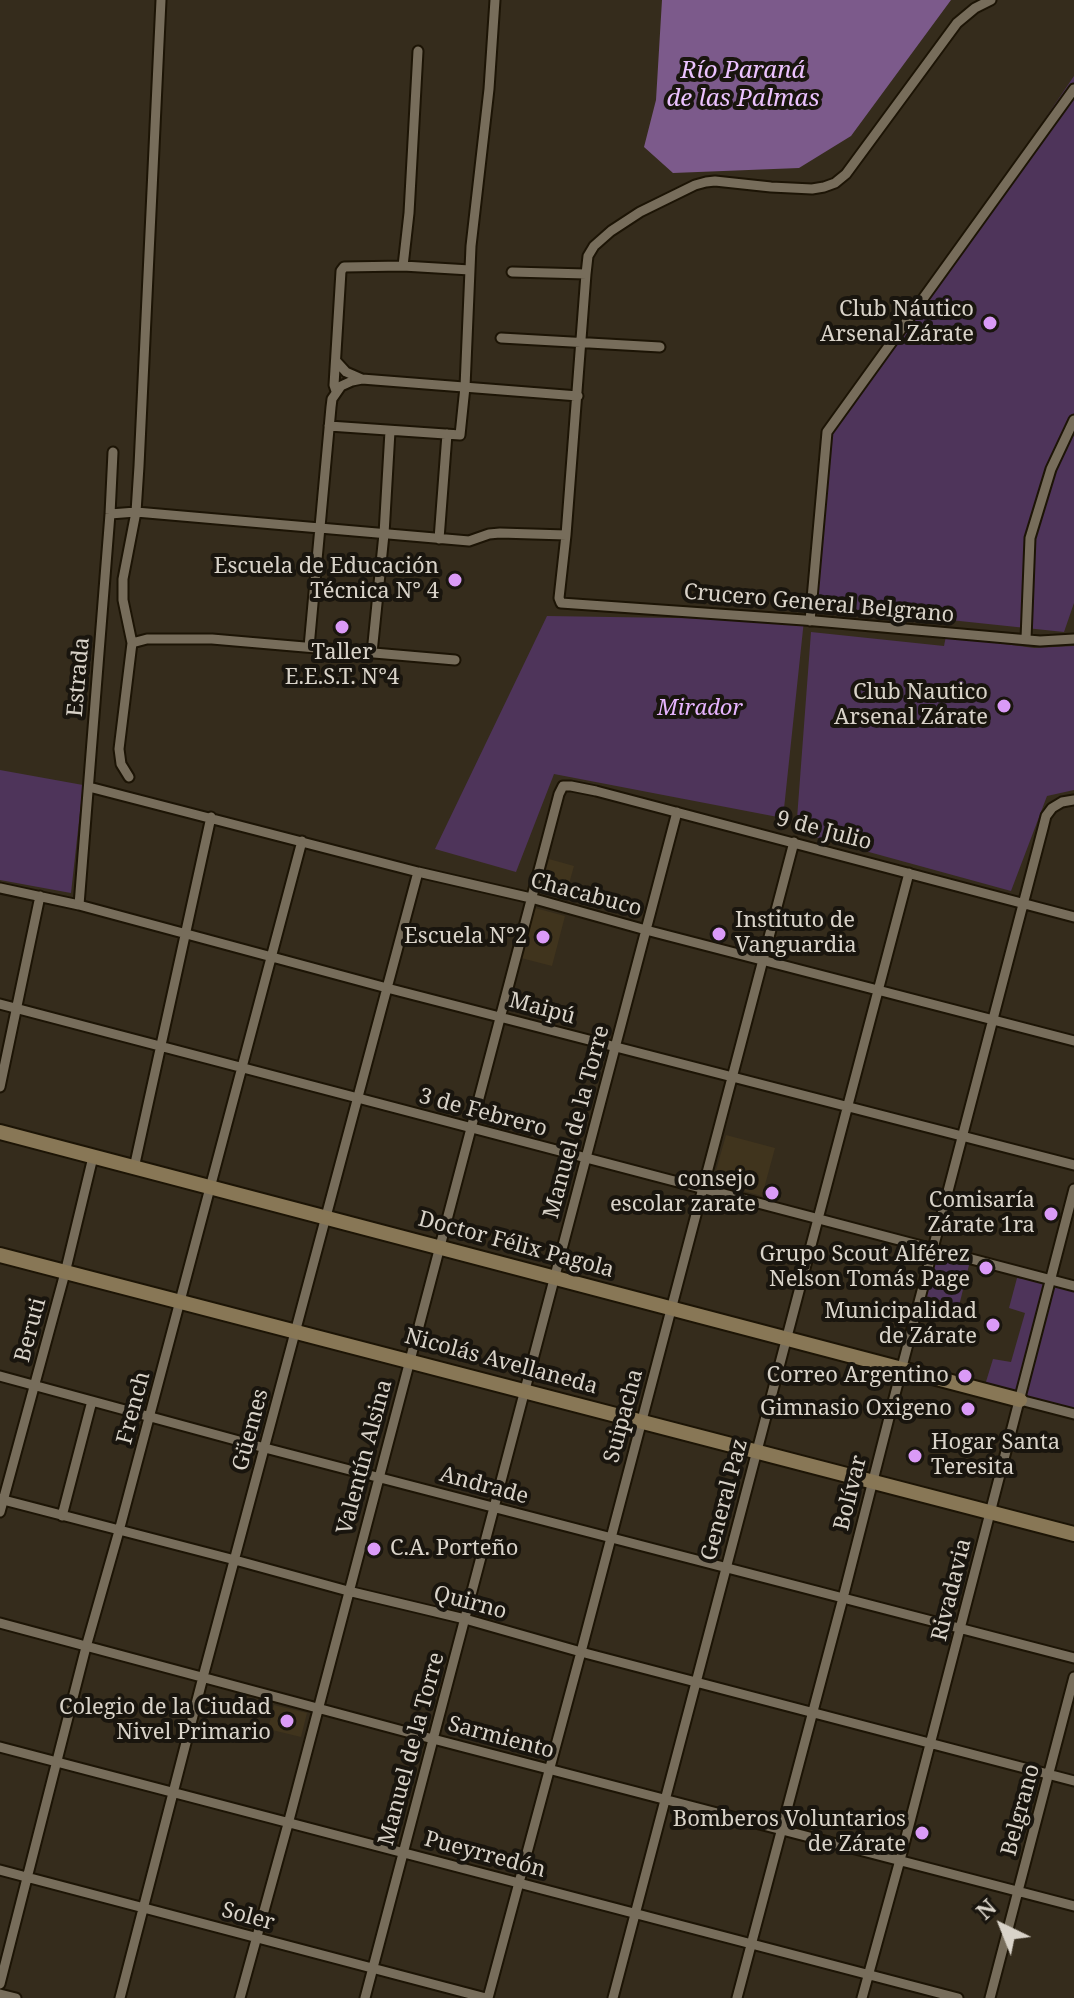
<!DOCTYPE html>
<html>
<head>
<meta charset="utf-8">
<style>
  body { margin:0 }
  #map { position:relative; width:1074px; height:1998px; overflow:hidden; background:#352c1c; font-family:"Noto Serif",serif }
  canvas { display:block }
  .north { position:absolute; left:962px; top:1886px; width:80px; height:80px; -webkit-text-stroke:6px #19150e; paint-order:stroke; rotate:317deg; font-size:22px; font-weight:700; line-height:32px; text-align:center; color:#d9d3c9 }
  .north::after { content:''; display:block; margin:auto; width:28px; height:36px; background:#d9d3c9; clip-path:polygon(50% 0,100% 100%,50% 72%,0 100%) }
</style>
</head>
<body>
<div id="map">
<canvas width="1074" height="1998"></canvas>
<div class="north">N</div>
</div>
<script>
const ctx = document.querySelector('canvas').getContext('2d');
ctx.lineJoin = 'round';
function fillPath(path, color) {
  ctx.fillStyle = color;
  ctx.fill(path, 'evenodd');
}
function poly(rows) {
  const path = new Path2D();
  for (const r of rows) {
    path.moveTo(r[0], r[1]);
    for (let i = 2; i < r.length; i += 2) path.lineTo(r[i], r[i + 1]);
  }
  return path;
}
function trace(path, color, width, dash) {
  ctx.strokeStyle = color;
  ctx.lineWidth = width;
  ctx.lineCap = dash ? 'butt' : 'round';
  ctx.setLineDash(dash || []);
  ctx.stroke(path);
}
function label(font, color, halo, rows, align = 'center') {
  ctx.font = font + ' "Noto Serif",serif';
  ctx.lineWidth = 8;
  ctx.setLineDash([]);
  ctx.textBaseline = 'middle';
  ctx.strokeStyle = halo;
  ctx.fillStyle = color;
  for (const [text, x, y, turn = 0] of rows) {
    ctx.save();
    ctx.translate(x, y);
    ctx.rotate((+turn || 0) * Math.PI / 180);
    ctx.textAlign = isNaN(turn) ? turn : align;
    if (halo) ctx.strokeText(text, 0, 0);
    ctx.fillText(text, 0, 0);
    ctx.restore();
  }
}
fillPath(poly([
  [549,859,574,866,565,898,540,891],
  [535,908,565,916,552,966,521,958],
  [726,1135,775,1148,762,1196,717,1184,713,1181],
  [274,1705,307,1713,301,1737,268,1729]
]), '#40341d');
fillPath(poly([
  [1074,76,1074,603,1064,632,817,606,830,435],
  [547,616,804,620,783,818,554,774,516,872,435,849],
  [811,632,944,646,946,636,1034,648,1074,646,1074,790,1047,796,1011,891,796,832],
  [0,770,83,785,71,893,0,880],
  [935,1252,970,1261,959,1306,923,1295],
  [1017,1278,1047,1282,1019,1394,985,1385,993,1359,1011,1362,1025,1313,1009,1308],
  [1054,1285,1074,1289,1074,1411,1027,1399,1025,1396,1051,1288]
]), '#4e345a');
fillPath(poly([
  [662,0,951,0,851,136,799,168,673,173,644,147,656,100]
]), '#7c5a8b');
const street = poly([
  [991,0,975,8,957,23,846,174,835,183,824,187,812,189,771,187,715,181,706,182,695,185,640,212,611,231,594,246,588,256,586,274,566,535,559,598,561,603,804,620,1040,641,1074,639],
  [403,266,409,213,418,51],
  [512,272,586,274],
  [501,338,660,347],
  [336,361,346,372,362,379],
  [336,391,334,385,341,271,344,267,403,266,470,270],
  [329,426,460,435,465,387,471,246,489,89,495,0],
  [110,514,136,512,469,541,489,534,500,533,566,535],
  [439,539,447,434],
  [810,621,827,432,1074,89],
  [1026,639,1030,538,1051,469,1074,420],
  [132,643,147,639,212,639,455,660],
  [309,647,331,407,332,399,341,386,352,381,362,379,578,396],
  [372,653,384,534,390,431],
  [129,777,121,764,119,749,132,643,123,600,123,579,136,512,139,466,161,0],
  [89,787,418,872,531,898,646,930,1074,1041],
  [0,888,79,905,387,988,1074,1165],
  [79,905,110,514,113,452],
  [0,1004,1074,1286],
  [0,1087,40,896],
  [134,1168,211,817],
  [0,1376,265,1448,1074,1658],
  [1020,1400,1074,1414],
  [0,1499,235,1560,348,1591,465,1619,581,1652,1074,1781],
  [0,1512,65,1273,93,1157],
  [62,1516,92,1401],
  [0,1623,433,1739,1074,1906],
  [0,1747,958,1998],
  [0,1870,486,1998],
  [0,1984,86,1647,119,1531,302,841],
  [0,1994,16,1998],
  [120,1998,203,1677,418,872],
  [240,1998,288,1824,559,794,563,786,571,786,596,791,1074,917],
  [365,1998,677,812],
  [488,1998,581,1652,794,842],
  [613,1998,909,873],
  [737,1998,843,1598,902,1367,1043,828,1046,816,1052,808,1062,802,1074,800],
  [862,1998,900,1860,1074,1189],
  [990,1998,1074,1677]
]);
const secondary = poly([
  [0,1132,1020,1400],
  [0,1255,1074,1534]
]);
trace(street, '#1c1405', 13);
trace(secondary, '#1c1405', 18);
trace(street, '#776d5b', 9);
trace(secondary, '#887756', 14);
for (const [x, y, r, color] of [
  [990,323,8,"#da9af7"],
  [455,580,8,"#da9af7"],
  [342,627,8,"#da9af7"],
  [1004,706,8,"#da9af7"],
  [719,934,8,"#da9af7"],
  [543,937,8,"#da9af7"],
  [772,1193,8,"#da9af7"],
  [1051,1214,8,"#da9af7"],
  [986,1268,8,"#da9af7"],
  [993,1325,8,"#da9af7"],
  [965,1376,8,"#da9af7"],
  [968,1409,8,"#da9af7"],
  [915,1456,8,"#da9af7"],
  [374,1549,8,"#da9af7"],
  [287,1721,8,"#da9af7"],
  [922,1833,8,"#da9af7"]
]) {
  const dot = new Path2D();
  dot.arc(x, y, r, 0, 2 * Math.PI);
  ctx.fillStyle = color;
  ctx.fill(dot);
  trace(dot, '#19150e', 3);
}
label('22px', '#d9d3c9', '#19150e', [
  ["Club Náutico",974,310],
  ["Arsenal Zárate",974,335],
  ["Escuela de Educación",439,567],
  ["Técnica N° 4",439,592],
  ["Taller",342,653,"center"],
  ["E.E.S.T. N°4",342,678,"center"],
  ["Club Nautico",988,693],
  ["Arsenal Zárate",988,718],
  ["Instituto de",735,921,"left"],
  ["Vanguardia",735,946,"left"],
  ["Escuela N°2",527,937],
  ["consejo",756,1180],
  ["escolar zarate",756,1205],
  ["Comisaría",1035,1201],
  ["Zárate 1ra",1035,1226],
  ["Grupo Scout Alférez",970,1255],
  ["Nelson Tomás Page",970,1280],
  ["Municipalidad",977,1312],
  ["de Zárate",977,1337],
  ["Correo Argentino",949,1376],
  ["Gimnasio Oxigeno",952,1409],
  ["Hogar Santa",931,1443,"left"],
  ["Teresita",931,1468,"left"],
  ["C.A. Porteño",390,1549,"left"],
  ["Colegio de la Ciudad",271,1708],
  ["Nivel Primario",271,1733],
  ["Bomberos Voluntarios",906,1820],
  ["de Zárate",906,1845]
], 'right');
label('22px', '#d9d3c9', '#19150e', [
  ["Crucero General Belgrano",819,604,5],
  ["Estrada",79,677,-85],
  ["9 de Julio",824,831,15],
  ["Chacabuco",586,895,15],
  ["Maipú",542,1009,15],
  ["3 de Febrero",483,1113,15],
  ["Manuel de la Torre",577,1122,-75],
  ["Doctor Félix Pagola",516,1245,15],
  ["Beruti",31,1330,-75],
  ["Nicolás Avellaneda",501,1362,15],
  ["French",134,1408,-75],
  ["Suipacha",624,1416,-75],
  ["Güemes",251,1430,-75],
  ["Valentín Alsina",365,1457,-75],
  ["Andrade",484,1486,15],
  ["Bolívar",851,1493,-76],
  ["General Paz",725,1500,-75],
  ["Rivadavia",952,1590,-76],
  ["Quirno",470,1603,15],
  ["Sarmiento",501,1738,15],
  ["Manuel de la Torre",412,1749,-75],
  ["Belgrano",1021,1810,-75],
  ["Pueyrredón",485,1855,15],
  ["Soler",248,1917,15]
]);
label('italic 22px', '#e7b4ff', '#19150e', [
  ["Mirador",700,709]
]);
label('italic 24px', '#ecc3ff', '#19150e', [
  ["Río Paraná",743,71],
  ["de las Palmas",743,99]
]);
</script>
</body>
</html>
